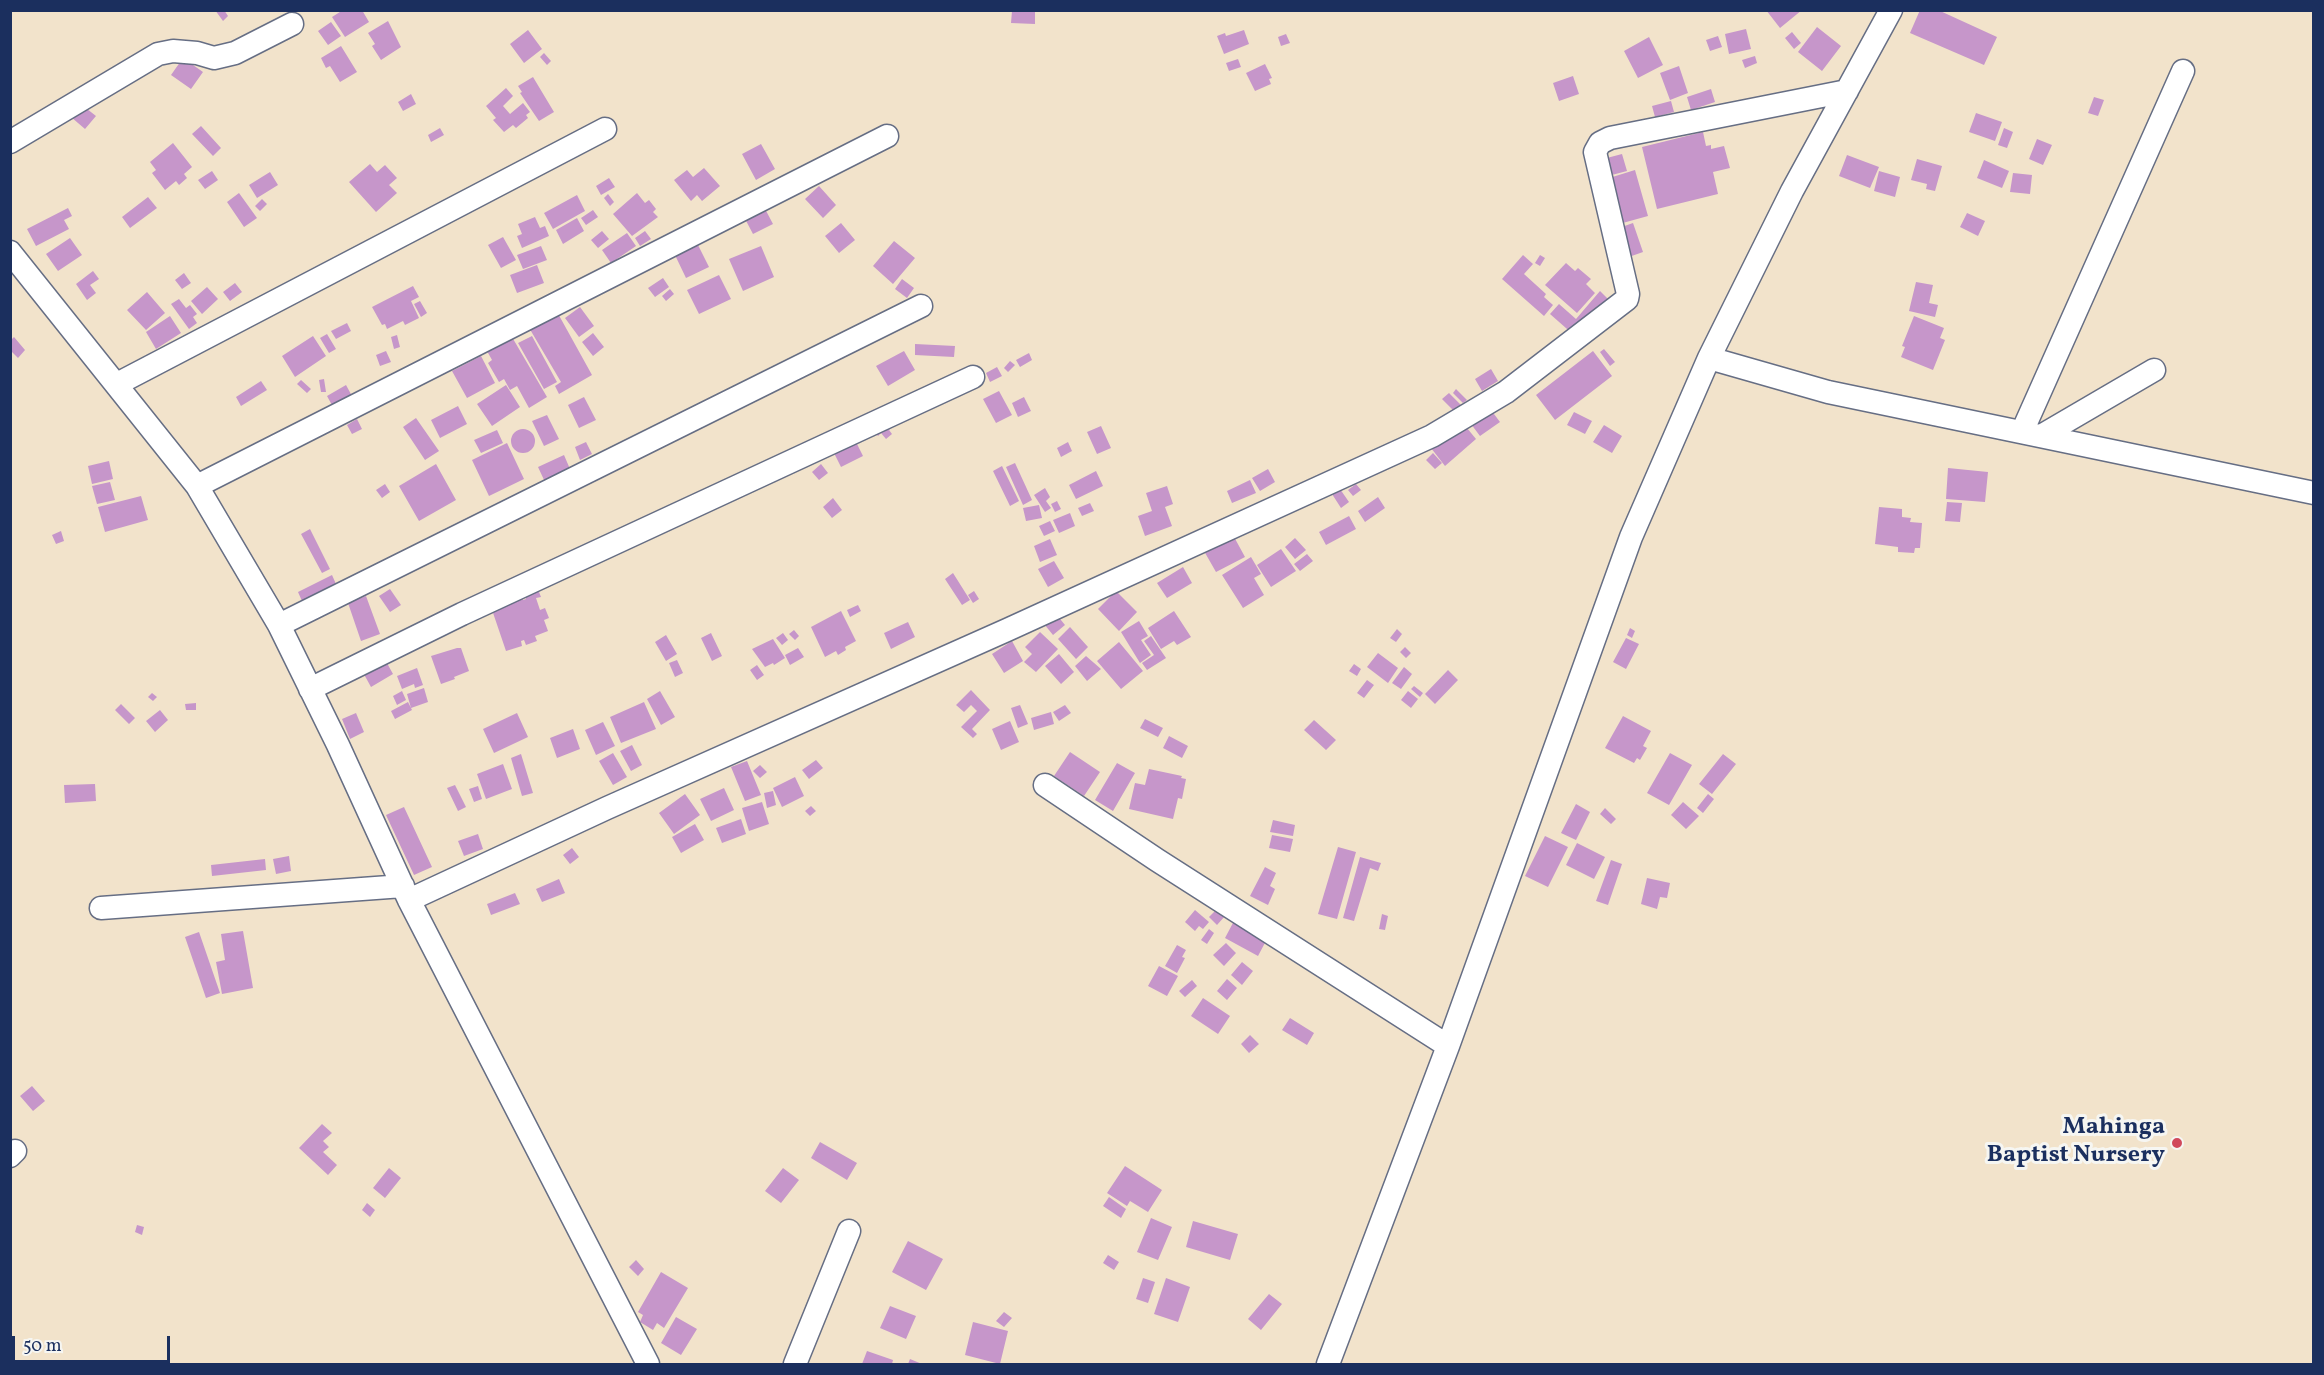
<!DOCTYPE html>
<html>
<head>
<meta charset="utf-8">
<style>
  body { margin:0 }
  #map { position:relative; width:2324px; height:1375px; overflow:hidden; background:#f2e3cb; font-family:Vollkorn,serif }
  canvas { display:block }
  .frame { position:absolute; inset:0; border:12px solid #1b2f5e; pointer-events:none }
  .scale { position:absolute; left:12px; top:1336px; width:158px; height:27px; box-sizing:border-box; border:3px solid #1b2f5e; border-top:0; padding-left:8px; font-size:18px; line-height:21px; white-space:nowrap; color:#1b2f5e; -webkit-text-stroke:4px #f6f6f2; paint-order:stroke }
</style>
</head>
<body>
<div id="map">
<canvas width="2324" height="1375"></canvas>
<div class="frame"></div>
<div class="scale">50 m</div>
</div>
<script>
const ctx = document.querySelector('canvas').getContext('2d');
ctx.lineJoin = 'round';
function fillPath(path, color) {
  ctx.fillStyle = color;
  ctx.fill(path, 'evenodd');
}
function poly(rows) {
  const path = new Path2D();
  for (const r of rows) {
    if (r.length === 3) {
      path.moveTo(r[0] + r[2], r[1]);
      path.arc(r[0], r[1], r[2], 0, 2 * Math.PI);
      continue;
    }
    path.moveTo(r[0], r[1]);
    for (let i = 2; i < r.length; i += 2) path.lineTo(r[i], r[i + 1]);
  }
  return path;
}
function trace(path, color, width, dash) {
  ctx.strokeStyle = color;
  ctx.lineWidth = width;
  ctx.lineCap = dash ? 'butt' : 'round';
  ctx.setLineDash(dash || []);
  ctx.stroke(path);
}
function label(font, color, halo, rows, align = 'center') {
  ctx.font = font + ' Vollkorn,serif';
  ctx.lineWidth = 6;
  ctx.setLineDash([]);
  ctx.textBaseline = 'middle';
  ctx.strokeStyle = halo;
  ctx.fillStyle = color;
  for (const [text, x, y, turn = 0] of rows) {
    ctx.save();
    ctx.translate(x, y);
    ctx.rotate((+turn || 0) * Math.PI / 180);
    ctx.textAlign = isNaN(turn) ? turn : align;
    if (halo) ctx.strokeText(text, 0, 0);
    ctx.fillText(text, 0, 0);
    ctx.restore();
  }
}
fillPath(poly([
  [215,10,224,10,228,16,223,21],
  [343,10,362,10,369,22,345,37,332,17],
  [1766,10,1802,10,1780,28],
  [1920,10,1938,10,1997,37,1984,65,1910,33],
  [1012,11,1035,11,1035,24,1011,23],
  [388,21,401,47,381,60,372,46,375,44,368,33],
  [331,22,341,36,328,45,318,31],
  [1817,27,1841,46,1822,71,1798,52],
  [1746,29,1751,49,1729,54,1725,34],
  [528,30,542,49,524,63,510,44],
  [1244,30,1249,44,1224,54,1217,36,1225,33,1226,36],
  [1792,32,1801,43,1794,49,1785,38],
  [1286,34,1290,43,1281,46,1278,37],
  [1718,36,1722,47,1710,51,1706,40],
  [1649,37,1663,65,1638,78,1624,51],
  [341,46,357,72,340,82,330,66,326,68,321,58],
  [544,53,551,61,547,65,540,57],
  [1755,56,1757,63,1745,68,1742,60],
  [183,58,203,72,191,89,171,75],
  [1238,59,1241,67,1229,71,1226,63],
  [1265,64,1272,78,1269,79,1271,84,1255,91,1246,73],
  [1679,66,1688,93,1670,100,1660,73],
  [1573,76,1579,94,1559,101,1553,83],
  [533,77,554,112,539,121,520,93,522,92,518,86],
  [506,88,513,96,503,106,510,114,523,103,530,112,526,115,528,118,516,128,513,125,504,132,493,120,496,118,486,106],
  [1711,89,1715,102,1691,110,1687,97],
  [411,94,416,104,403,111,398,102],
  [2094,97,2104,100,2098,116,2088,113],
  [1671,101,1674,112,1655,117,1652,106],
  [82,105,96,116,85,129,71,117],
  [1976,113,2002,122,1995,141,1969,132],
  [201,126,221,148,213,156,192,134],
  [440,128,444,135,431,142,428,135],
  [2004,128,2013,132,2007,148,1998,145],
  [1703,132,1706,146,1711,145,1711,149,1724,146,1730,168,1713,172,1718,194,1657,209,1642,147],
  [2037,139,2052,145,2043,165,2029,159],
  [173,143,192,167,184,174,187,178,179,185,176,181,165,190,152,173,156,170,150,162],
  [761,144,775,169,756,180,742,154],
  [1622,154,1627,171,1608,176,1603,159],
  [1847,155,1879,167,1870,188,1839,176],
  [1917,159,1942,166,1935,191,1926,189,1927,184,1911,180],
  [1984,160,2009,171,2002,188,1977,178],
  [370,164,377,172,385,165,397,178,389,185,397,193,376,212,349,182],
  [704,168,720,186,702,201,697,195,691,201,674,180,687,170,693,177],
  [1635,170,1648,216,1619,224,1606,179],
  [212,171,218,180,205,189,198,180],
  [1879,171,1900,177,1895,197,1874,191],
  [270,172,278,185,257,198,249,185],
  [2013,173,2032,175,2030,194,2010,192],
  [609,178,615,187,601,195,596,186],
  [819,186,836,205,823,218,805,199],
  [239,193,257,218,244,227,227,202],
  [637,193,645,203,649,200,656,209,653,212,658,217,632,236,613,214],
  [608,194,614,202,610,206,604,198],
  [577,195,585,211,553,229,544,213],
  [148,197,157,208,130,228,122,217],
  [262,199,267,204,260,211,255,206],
  [763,205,773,224,753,234,743,215],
  [68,208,72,216,64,220,69,229,36,246,27,229],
  [593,210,598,217,586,225,581,218],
  [1967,213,1985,221,1978,236,1960,227],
  [535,217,540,228,545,226,549,236,522,248,517,236,522,234,518,224],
  [577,218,584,231,563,244,556,230],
  [841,223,855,240,839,253,825,236],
  [1633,223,1643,252,1626,258,1616,229],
  [602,231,609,239,598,248,591,240],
  [645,231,651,239,640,246,635,238],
  [627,233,636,246,611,263,602,250],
  [503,237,516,260,501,268,488,245],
  [70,238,82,255,58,271,46,254],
  [696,241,709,267,686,278,674,253],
  [894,241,915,258,893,284,873,266],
  [541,246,547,260,523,269,517,255],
  [761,246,774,277,743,291,729,259],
  [1523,255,1533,264,1524,274,1546,294,1544,297,1553,305,1544,316,1502,279],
  [1540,255,1545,258,1540,266,1535,263],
  [1566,263,1575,271,1578,268,1591,279,1586,284,1595,293,1577,313,1545,285],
  [537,265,544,283,517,293,510,275],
  [93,271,99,279,90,285,96,293,87,300,76,284],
  [184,273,191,283,182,289,175,280],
  [719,275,731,299,699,314,687,290],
  [663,278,669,287,655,297,648,288],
  [902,279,914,288,907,298,895,289],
  [1916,282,1933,285,1929,303,1938,305,1935,317,1909,311],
  [235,283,242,292,230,301,223,292],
  [413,286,419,297,411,301,419,318,405,325,403,321,387,329,385,324,382,325,372,307],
  [207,287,218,299,202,314,191,301],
  [670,289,674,294,666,301,662,296],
  [1600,291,1608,299,1575,336,1550,314,1559,304,1576,319],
  [147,292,165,313,146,330,127,310],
  [179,299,186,308,190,305,197,314,193,317,197,323,189,329,171,304],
  [420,301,427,313,421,317,414,304],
  [580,307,594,326,579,337,565,318],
  [556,310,592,375,559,394,555,386,561,382,528,326],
  [170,316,181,333,156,349,146,332],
  [1914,316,1944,328,1940,338,1945,340,1933,370,1901,357,1905,347,1902,346],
  [347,323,351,331,336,339,331,331],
  [593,333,604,347,593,356,582,342],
  [327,334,336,349,329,353,320,338],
  [397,335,400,347,394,349,391,337],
  [313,336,326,356,295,377,282,356],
  [532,336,557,382,544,389,518,343],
  [14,337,25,350,18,358,10,350,10,341],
  [512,337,547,397,529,408,517,386,510,390,504,379,499,382,488,363,492,360,487,351],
  [915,344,955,346,954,357,915,355],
  [1604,349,1615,362,1610,366,1600,352],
  [386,351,391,362,380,366,376,355],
  [904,351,915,370,888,386,876,366],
  [1593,351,1612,376,1555,420,1536,395],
  [1029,353,1032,360,1020,367,1016,360],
  [481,356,495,383,467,398,452,371],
  [1010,361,1015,365,1008,372,1004,368],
  [997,367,1002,376,990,382,986,373],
  [1491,369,1498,381,1482,391,1475,379],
  [324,379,326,392,321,392,319,380],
  [301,380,311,389,307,393,297,384],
  [261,381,267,390,241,406,236,397],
  [346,385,352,396,333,407,327,396],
  [506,385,520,407,492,426,477,404],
  [1456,389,1467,400,1463,403,1453,393],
  [999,391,1012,415,996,423,983,399],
  [1449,393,1462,406,1455,412,1442,399],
  [584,397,596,420,579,428,568,405],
  [1024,397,1031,411,1018,417,1012,403],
  [458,406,467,424,440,438,431,420],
  [1491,410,1500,422,1480,436,1471,424],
  [1574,412,1592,421,1585,434,1567,425],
  [547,415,559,439,544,446,532,421],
  [416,418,439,451,425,460,403,427],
  [357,419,362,429,352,434,347,425],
  [886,420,892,427,889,430,892,434,886,439,881,433,878,436,874,431],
  [1462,422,1476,439,1445,466,1431,448],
  [1604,425,1622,436,1612,453,1593,442],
  [1101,426,1111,448,1097,454,1087,432],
  [523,441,12],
  [497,430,503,443,481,453,474,440],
  [853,436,863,456,841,467,831,447],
  [586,442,592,454,580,460,575,447],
  [1068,442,1072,451,1061,457,1057,448],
  [507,443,524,479,489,496,472,460],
  [1433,453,1442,463,1435,469,1426,460],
  [564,455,570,469,545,482,538,467],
  [109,461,113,479,92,484,88,466],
  [1015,463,1032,500,1023,505,1006,467],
  [436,464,456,500,419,521,399,486],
  [821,464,828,473,819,480,812,472],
  [1002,466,1019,501,1010,506,993,471],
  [1948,468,1988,472,1985,502,1946,499],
  [1268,469,1275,482,1260,491,1252,478],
  [1096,471,1103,486,1076,499,1069,485],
  [1250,480,1256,493,1232,503,1227,491],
  [110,482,115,500,97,504,92,486],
  [385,484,390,492,382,498,376,490],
  [1356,484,1361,490,1353,496,1348,490],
  [1167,486,1173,504,1165,507,1172,526,1145,536,1138,516,1152,511,1146,493],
  [1045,488,1050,497,1046,501,1051,508,1045,512,1034,495],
  [1340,489,1349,502,1341,508,1332,494],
  [141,496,148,520,105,532,98,507],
  [1378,497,1385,508,1365,522,1358,511],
  [833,498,842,510,832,518,823,507],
  [1057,501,1061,509,1055,512,1051,504],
  [1947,502,1962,503,1960,522,1945,521],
  [1090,503,1094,511,1082,516,1078,508],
  [1039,505,1042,518,1026,521,1023,508],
  [1879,507,1902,509,1902,517,1911,518,1910,522,1922,523,1920,548,1915,548,1914,553,1898,552,1898,547,1875,544],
  [1070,513,1075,526,1059,533,1053,520],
  [1349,516,1356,529,1326,545,1319,532],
  [1050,521,1055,531,1044,536,1039,526],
  [310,529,330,569,322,573,301,534],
  [61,531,64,541,56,544,52,535],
  [1233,535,1245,557,1216,572,1204,551],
  [1295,538,1306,550,1295,559,1285,547],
  [1050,539,1057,555,1040,562,1034,546],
  [1281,549,1296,571,1271,587,1257,565],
  [1307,554,1313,561,1300,571,1294,564],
  [1251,557,1261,574,1254,578,1264,595,1243,608,1222,575],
  [1054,561,1064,578,1048,587,1038,569],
  [1183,567,1192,583,1167,598,1157,583],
  [953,573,970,600,962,605,945,579],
  [332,575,336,584,302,601,298,592],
  [537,587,541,597,536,598,540,610,545,608,549,618,544,620,548,631,535,636,537,641,526,645,524,640,521,641,522,646,506,651,490,604,520,593,523,600,526,599,524,592],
  [390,589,401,605,390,612,379,596],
  [974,591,979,599,973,603,968,595],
  [1116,591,1137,612,1119,631,1098,609],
  [366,596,380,634,361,641,348,603],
  [858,605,861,611,850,617,847,610],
  [1052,609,1065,625,1053,635,1040,619],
  [841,611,856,641,845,647,846,650,838,655,836,651,825,657,811,627],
  [1174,611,1191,637,1177,645,1174,641,1161,649,1148,628],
  [1139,621,1148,636,1141,640,1151,655,1140,663,1121,632],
  [908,622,915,637,891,649,884,633],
  [1070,627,1088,647,1076,659,1058,639],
  [1630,628,1635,631,1632,638,1627,635],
  [1397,629,1402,634,1396,642,1390,638],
  [794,630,799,636,795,640,789,634],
  [1040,632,1058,649,1036,672,1024,662,1032,654,1025,647],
  [711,633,722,656,712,661,701,638],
  [783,633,788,640,782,645,776,638],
  [666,635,677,654,666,661,655,642],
  [1151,636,1166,658,1147,670,1142,663,1154,655,1144,641],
  [1626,638,1639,644,1626,669,1613,662],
  [773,639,785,658,774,665,773,663,765,667,752,649],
  [1012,641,1023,661,1004,673,992,654],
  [1119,642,1143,671,1121,689,1097,661],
  [1405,647,1411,653,1406,658,1400,652],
  [457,648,461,648,469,671,454,677,455,679,441,684,431,656],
  [798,648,804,657,790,665,785,655],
  [1378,653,1398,668,1388,683,1367,667],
  [382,654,393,674,371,687,360,667],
  [1059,654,1074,672,1061,684,1045,666],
  [1086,656,1101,669,1087,681,1075,666],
  [677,660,683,673,675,677,669,663],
  [1354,664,1361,669,1357,676,1349,671],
  [757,665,764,675,757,680,750,670],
  [1404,667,1412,674,1401,689,1392,683],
  [417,668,423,685,415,688,414,684,402,689,397,676],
  [1448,670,1458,680,1435,704,1425,694],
  [1367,680,1374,685,1364,698,1357,693],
  [1414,686,1423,693,1420,697,1411,689],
  [424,688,428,702,411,708,407,694],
  [971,690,990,710,972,729,977,734,973,738,961,727,977,711,971,705,964,712,956,705],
  [402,691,406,700,397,705,393,696],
  [660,691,675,717,661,725,647,699],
  [1408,691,1418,699,1411,708,1401,700],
  [152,693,157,697,153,701,148,697],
  [408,702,412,710,395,719,391,711],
  [644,702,656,729,621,743,610,717],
  [196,703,196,710,186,710,185,704],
  [121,704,135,718,129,724,115,710],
  [1020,705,1028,724,1018,728,1011,708],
  [1065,705,1071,713,1059,721,1053,712],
  [160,710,168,720,155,732,146,721],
  [1051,712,1054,724,1034,730,1031,718],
  [356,713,364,732,350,739,342,719],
  [517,713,528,737,494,753,483,729],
  [1623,716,1651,731,1643,746,1647,748,1640,760,1637,758,1634,763,1605,748],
  [1145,719,1163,728,1158,737,1140,728],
  [1314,720,1336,740,1326,750,1304,730],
  [1010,721,1019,742,1001,750,992,729],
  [603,722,615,746,596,755,585,730],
  [573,729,580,749,557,758,550,738],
  [1169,736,1188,746,1182,758,1163,748],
  [632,745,642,765,631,771,620,751],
  [1070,752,1100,772,1084,796,1054,776],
  [613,753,627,777,613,785,599,761],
  [1670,753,1692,765,1669,805,1647,793],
  [521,754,533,793,522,796,511,758],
  [1723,754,1736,764,1712,794,1699,784],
  [816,760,823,768,809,779,802,770],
  [747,761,761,795,745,801,731,767],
  [1117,763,1135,773,1113,811,1095,800],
  [503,764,512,789,486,799,477,774],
  [760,765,767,772,760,778,753,771],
  [1149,769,1182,776,1181,778,1186,779,1182,799,1178,798,1173,819,1129,809,1135,783,1145,785],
  [795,777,804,796,782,807,773,788],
  [95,784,96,801,65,803,64,785],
  [455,785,466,807,458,811,447,788],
  [478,786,482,799,474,802,469,789],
  [724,788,734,810,711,821,700,799],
  [773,791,776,805,767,808,764,793],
  [685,794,700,815,674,834,659,813],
  [1708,794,1714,799,1703,813,1697,808],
  [762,802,769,824,749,831,742,808],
  [1683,802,1699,816,1686,829,1671,815],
  [1576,804,1590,812,1576,840,1561,833],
  [811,806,816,811,810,816,805,811],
  [404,807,432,867,414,875,386,815],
  [1605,808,1616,819,1611,824,1600,814],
  [741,819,746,834,722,843,716,828],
  [1273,820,1295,825,1293,836,1270,832],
  [695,824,704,840,681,853,672,837],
  [478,834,483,849,464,856,458,841],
  [1272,835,1293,839,1290,852,1269,848],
  [1545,836,1568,847,1548,887,1525,876],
  [1577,843,1605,857,1594,879,1566,865],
  [1338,847,1356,852,1337,919,1318,914],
  [572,848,579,857,570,864,563,855],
  [289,856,291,871,276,874,273,859],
  [1360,857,1381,863,1378,871,1370,868,1354,921,1343,918],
  [265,859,266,870,212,876,211,865],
  [1611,860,1622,864,1608,905,1596,901],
  [1265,867,1276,873,1270,886,1275,889,1268,905,1250,896],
  [1647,878,1670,883,1667,898,1660,897,1657,909,1641,904],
  [559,879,565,893,542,902,536,889],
  [515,893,520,904,491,915,487,904],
  [1217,909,1225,916,1217,925,1209,917],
  [1195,910,1209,922,1203,929,1199,926,1195,931,1185,922],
  [1382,914,1388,916,1385,930,1379,929],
  [1234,921,1267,939,1258,956,1225,938],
  [1209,929,1214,933,1207,944,1201,940],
  [243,931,253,988,222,994,216,962,225,960,221,934],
  [199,932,220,993,206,998,185,937],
  [1226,943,1236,953,1224,966,1213,955],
  [1177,945,1186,950,1182,957,1185,958,1177,973,1165,966],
  [1242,962,1253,971,1242,985,1231,975],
  [1159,966,1178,976,1167,996,1148,986],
  [1227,979,1237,988,1227,1000,1217,991],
  [1192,980,1197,986,1185,997,1179,991],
  [1203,998,1230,1016,1218,1034,1191,1016],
  [1290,1018,1314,1033,1307,1045,1282,1030],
  [1250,1035,1259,1044,1249,1053,1241,1044],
  [32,1086,45,1101,33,1111,20,1096],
  [322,1124,332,1133,323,1141,329,1147,323,1152,337,1165,328,1175,299,1148],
  [820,1142,857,1163,847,1180,811,1158],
  [1125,1166,1162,1190,1148,1212,1130,1201,1127,1206,1107,1193],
  [389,1168,401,1178,385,1198,373,1188],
  [783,1168,799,1180,781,1203,765,1191],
  [1109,1197,1126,1209,1121,1218,1103,1206],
  [367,1203,375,1210,370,1217,362,1210],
  [1151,1218,1172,1227,1158,1260,1137,1252],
  [1193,1221,1238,1234,1230,1260,1186,1247],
  [137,1225,144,1227,142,1235,135,1232],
  [908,1241,943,1259,926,1290,892,1272],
  [1108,1255,1119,1262,1114,1270,1103,1263],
  [636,1260,644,1269,638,1276,629,1267],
  [661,1272,688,1288,664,1328,657,1323,653,1330,640,1322,643,1315,638,1312],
  [1143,1278,1155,1282,1148,1303,1136,1299],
  [1166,1278,1190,1287,1178,1322,1154,1314],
  [1269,1294,1282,1304,1261,1330,1248,1319],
  [890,1306,916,1316,906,1339,880,1328],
  [1004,1312,1012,1318,1004,1327,996,1321],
  [676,1317,697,1329,681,1355,661,1343],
  [973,1322,1008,1331,1000,1364,965,1355],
  [867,1351,893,1360,892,1364,862,1364],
  [910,1359,922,1364,908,1364]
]), '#c696ca');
const minor = poly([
  [10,142,158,54,173,51,197,53,214,58,235,53,292,24],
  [10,252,197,486,279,625,338,745,409,900,648,1364],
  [1709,358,1828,392,2314,493],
  [117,384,605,129],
  [2022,432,2183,71],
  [2041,436,2154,370],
  [197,486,887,136],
  [279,625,921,306],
  [310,689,462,614,973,377],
  [1045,785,1157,860,1448,1046],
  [409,900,607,808,1007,630,1432,436,1506,392,1627,299,1628,294,1595,152,1600,143,1610,138,1847,91],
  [101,908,403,886],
  [10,1156,15,1151],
  [795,1364,849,1231],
  [1328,1364,1448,1046,1631,537,1709,358,1792,191,1891,10]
]);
trace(minor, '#666e84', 25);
trace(minor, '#fff', 22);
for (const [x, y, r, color] of [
  [2177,1143,6,"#d1495b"]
]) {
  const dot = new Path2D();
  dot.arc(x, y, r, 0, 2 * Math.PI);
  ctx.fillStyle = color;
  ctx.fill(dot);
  trace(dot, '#f6f6f2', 2);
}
label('bold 24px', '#1b2f5e', '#f6f6f2', [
  ["Mahinga",2165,1129],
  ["Baptist Nursery",2165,1157]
], 'right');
</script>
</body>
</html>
